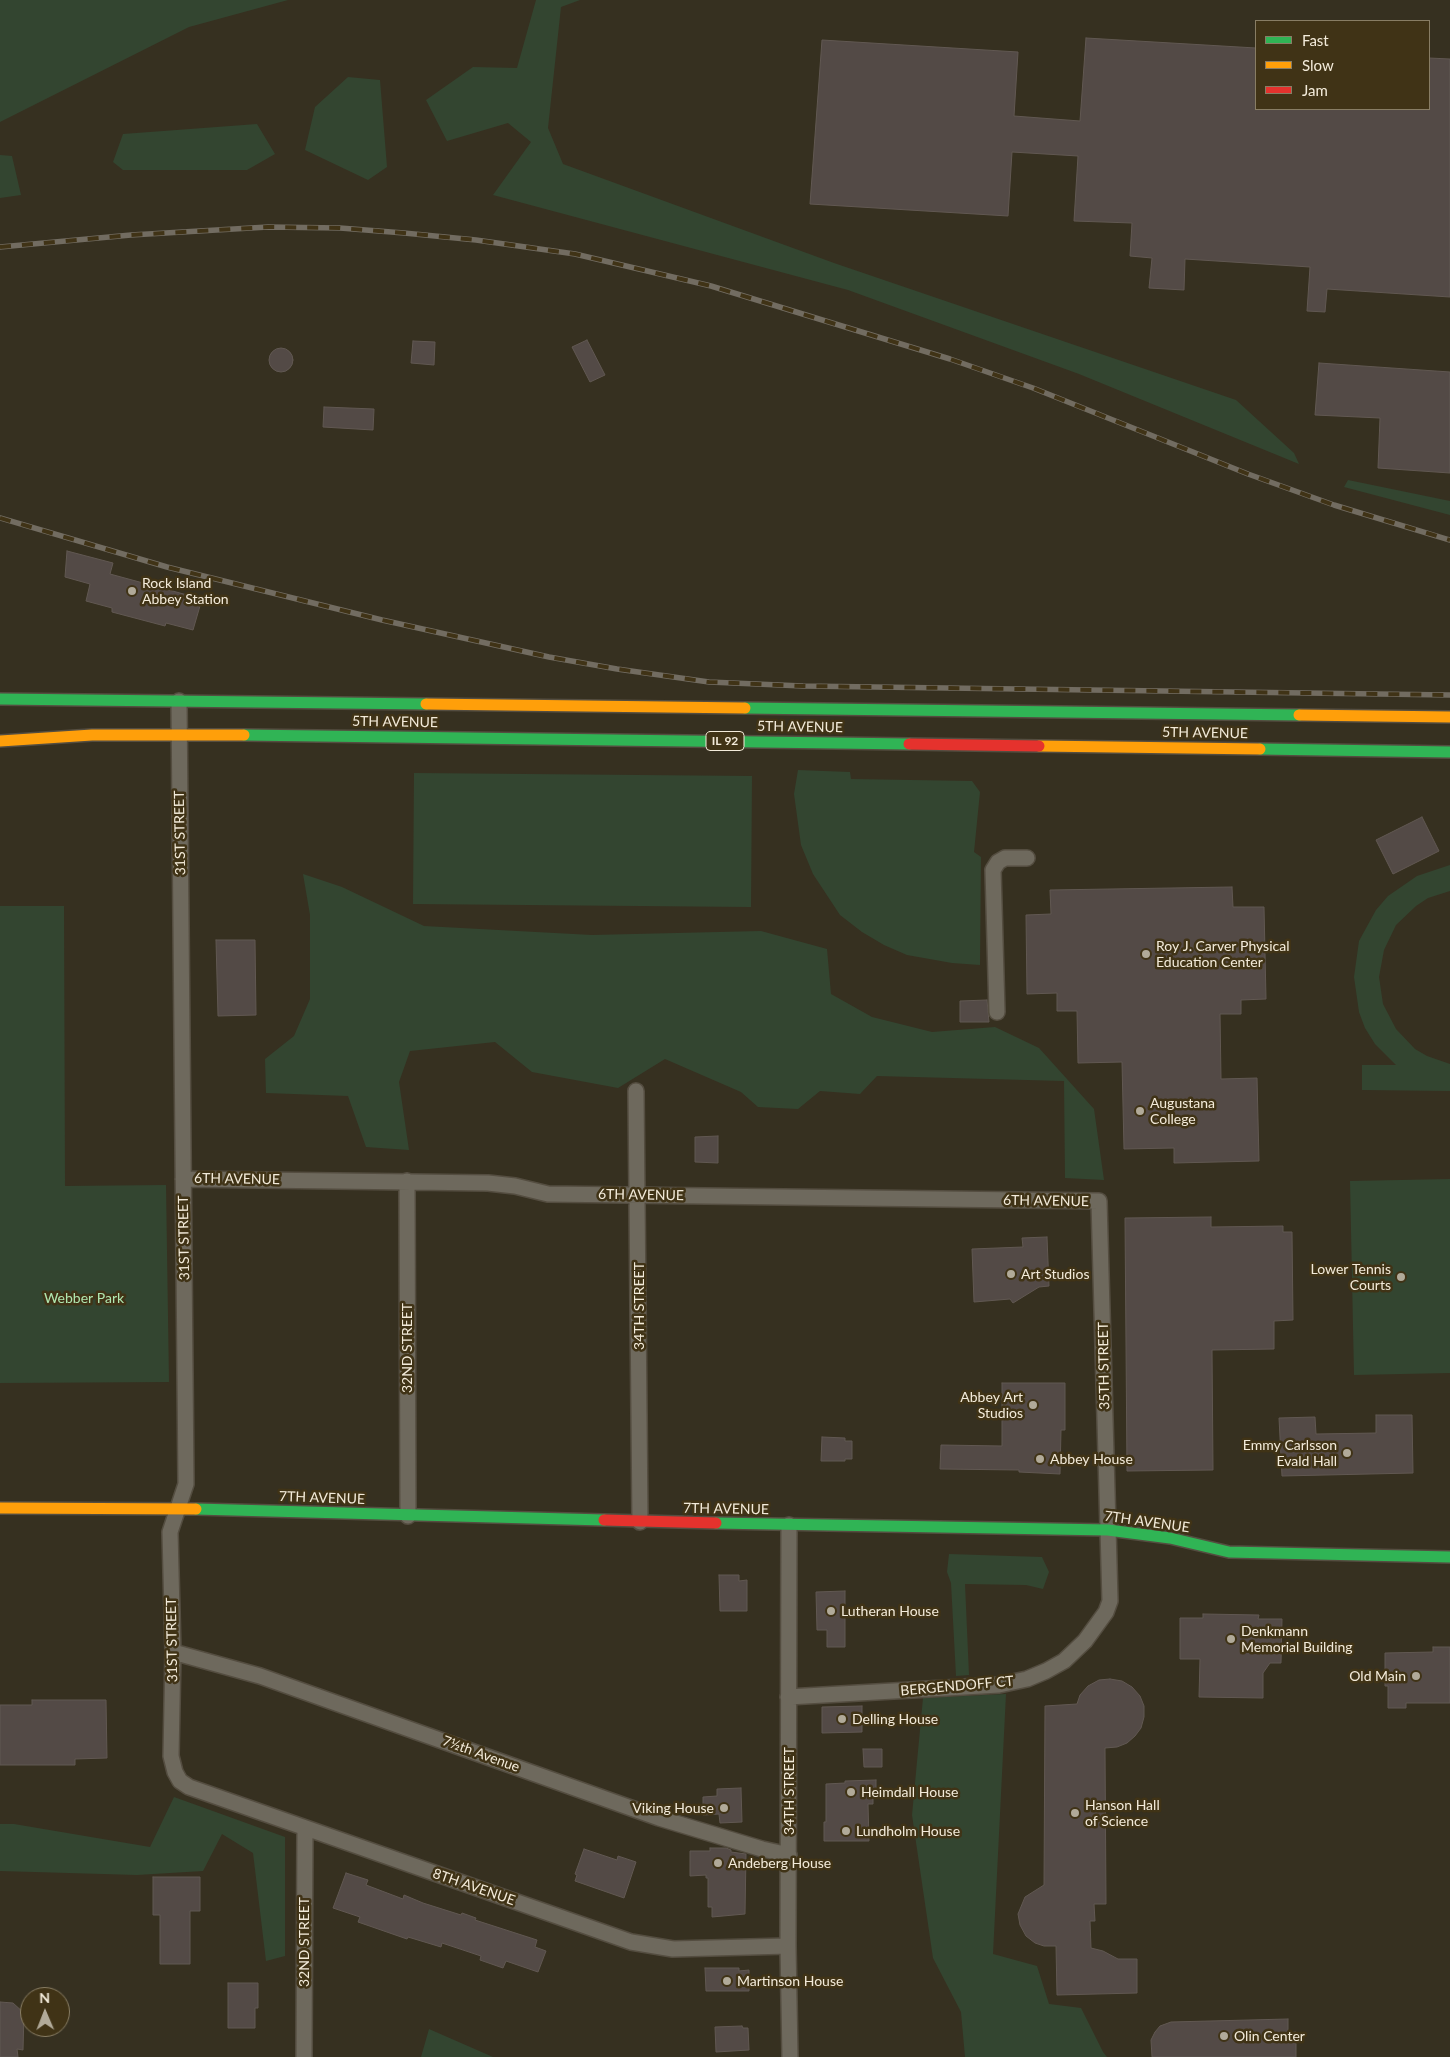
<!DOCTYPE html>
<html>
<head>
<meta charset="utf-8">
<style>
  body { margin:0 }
  #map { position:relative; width:1450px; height:2057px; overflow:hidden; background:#363020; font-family:Lato,sans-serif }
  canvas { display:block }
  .legend { position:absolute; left:1255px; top:20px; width:175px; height:90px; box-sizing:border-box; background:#403316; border:1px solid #887d64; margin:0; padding:6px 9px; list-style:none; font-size:15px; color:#f3ebda }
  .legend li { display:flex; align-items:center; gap:10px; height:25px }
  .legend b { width:25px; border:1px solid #887d64 }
  .north { position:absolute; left:20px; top:1987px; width:50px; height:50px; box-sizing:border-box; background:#403316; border:1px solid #887d64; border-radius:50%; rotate:359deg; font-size:14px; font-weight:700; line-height:20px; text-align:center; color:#f3ebda }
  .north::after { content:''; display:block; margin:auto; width:18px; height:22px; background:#b1aa99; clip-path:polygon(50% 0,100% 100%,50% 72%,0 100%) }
</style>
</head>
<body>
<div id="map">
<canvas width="1450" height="2057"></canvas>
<ul class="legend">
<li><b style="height:6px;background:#30b455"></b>Fast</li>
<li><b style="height:6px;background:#ff9f0a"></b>Slow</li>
<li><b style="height:6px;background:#e5322d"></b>Jam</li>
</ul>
<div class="north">N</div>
</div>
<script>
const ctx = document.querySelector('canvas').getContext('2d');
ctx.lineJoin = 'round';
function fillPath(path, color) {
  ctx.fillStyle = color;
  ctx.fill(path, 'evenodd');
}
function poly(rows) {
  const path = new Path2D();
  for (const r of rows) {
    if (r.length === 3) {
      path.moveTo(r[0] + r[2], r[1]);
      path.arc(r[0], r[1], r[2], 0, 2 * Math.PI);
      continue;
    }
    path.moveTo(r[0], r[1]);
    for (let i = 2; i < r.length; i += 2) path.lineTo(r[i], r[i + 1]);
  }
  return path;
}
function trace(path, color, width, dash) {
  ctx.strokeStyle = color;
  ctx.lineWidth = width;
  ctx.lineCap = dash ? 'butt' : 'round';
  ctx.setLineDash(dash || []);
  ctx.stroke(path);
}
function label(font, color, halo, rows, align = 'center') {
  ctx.font = font + ' Lato,sans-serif';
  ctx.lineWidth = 5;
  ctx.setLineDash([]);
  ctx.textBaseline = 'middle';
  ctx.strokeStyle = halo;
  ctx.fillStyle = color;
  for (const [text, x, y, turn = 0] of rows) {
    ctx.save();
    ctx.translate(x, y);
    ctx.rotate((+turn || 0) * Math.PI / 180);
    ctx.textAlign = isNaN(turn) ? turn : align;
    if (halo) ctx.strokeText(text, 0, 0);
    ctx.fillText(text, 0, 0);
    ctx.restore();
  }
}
fillPath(poly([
  [0,0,288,0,189,27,0,122],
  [536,0,580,0,561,7,548,128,563,164,834,263,1236,400,1294,453,1299,464,1079,374,848,290,493,195,531,142,508,123,447,141,426,100,473,67,517,68],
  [348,77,380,80,387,167,368,180,305,150,315,107],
  [257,124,275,154,247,170,123,170,113,162,123,134],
  [0,155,12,156,21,195,0,198],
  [1348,480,1450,501,1450,515,1344,487],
  [798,770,850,772,851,779,972,781,980,792,974,852,981,857,980,965,952,963,907,955,884,945,862,932,840,915,813,874,801,845,794,794],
  [414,773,752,776,751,907,413,904],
  [1450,865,1450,891,1428,898,1416,906,1396,925,1384,950,1379,977,1383,1004,1396,1029,1415,1049,1427,1056,1450,1064,1450,1091,1362,1090,1362,1065,1396,1065,1375,1044,1365,1028,1359,1012,1354,977,1359,941,1376,910,1388,896,1417,876],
  [303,874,342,887,424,926,592,935,761,931,827,949,831,994,872,1017,932,1032,995,1027,1039,1048,1094,1109,1104,1180,1065,1178,1064,1081,877,1076,860,1094,820,1091,798,1109,758,1107,741,1092,665,1059,618,1088,532,1072,495,1042,410,1051,399,1082,409,1150,366,1147,348,1096,266,1093,265,1059,294,1036,310,999,310,915],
  [0,906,64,906,65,1186,166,1185,169,1382,0,1383],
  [1450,1179,1450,1373,1354,1375,1350,1181],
  [949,1554,1042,1557,1049,1572,1043,1589,1026,1585,965,1584,969,1675,956,1676,951,1583,947,1572],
  [1006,1694,993,1954,1037,1966,1049,2004,1081,2008,1103,2052,1107,2057,965,2057,961,2012,933,1958,912,1815,923,1698],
  [174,1797,285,1837,285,1956,266,1961,253,1853,222,1834,203,1871,137,1875,0,1871,0,1824,14,1824,150,1847],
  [429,2029,493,2057,421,2057]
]), '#334530');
const building = poly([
  [1086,38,1256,48,1256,109,1429,109,1429,58,1450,59,1450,297,1327,289,1325,312,1307,311,1310,267,1185,259,1184,290,1149,288,1152,258,1130,256,1132,223,1074,221,1078,156,1012,152,1008,216,810,204,822,40,1018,52,1014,116,1080,121,1086,38],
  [587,340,605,375,590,382,572,347,587,340],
  [413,341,435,342,434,365,411,363,413,341],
  [281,360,12],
  [1319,363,1450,372,1450,473,1378,468,1380,418,1315,415,1319,363],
  [324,407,374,409,373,430,323,427,324,407],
  [67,551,113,563,110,574,202,599,193,630,166,623,165,626,112,612,112,608,86,601,90,584,65,577,67,551],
  [1422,817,1439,851,1393,874,1376,840,1422,817],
  [1232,887,1233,907,1264,907,1266,999,1241,1000,1241,1014,1220,1014,1221,1079,1257,1078,1259,1161,1174,1163,1174,1148,1124,1149,1122,1062,1078,1063,1077,1011,1057,1011,1057,993,1027,994,1026,915,1051,914,1050,890,1232,887],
  [216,940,255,940,256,1015,218,1016,216,940],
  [987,1000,989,1022,960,1022,960,1001,987,1000],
  [718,1136,718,1163,695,1162,695,1137,718,1136],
  [1211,1217,1211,1227,1283,1226,1283,1232,1292,1232,1293,1320,1274,1321,1274,1349,1212,1350,1213,1470,1127,1471,1125,1218,1211,1217],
  [1047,1237,1049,1286,1039,1287,1013,1303,1010,1299,974,1302,972,1249,1023,1247,1022,1238,1047,1237],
  [1002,1383,1065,1383,1065,1430,1061,1430,1060,1474,1019,1472,1019,1470,940,1469,941,1445,1002,1446,1002,1383],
  [1376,1415,1412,1415,1413,1473,1282,1476,1279,1418,1315,1417,1316,1434,1376,1433,1376,1415],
  [822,1437,845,1438,845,1441,852,1441,852,1459,845,1459,845,1461,821,1461,822,1437],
  [719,1575,739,1575,739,1581,747,1580,747,1611,720,1611,719,1575],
  [845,1591,845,1647,827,1647,827,1630,817,1630,816,1592,845,1591],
  [1203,1614,1259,1615,1258,1619,1282,1619,1281,1663,1270,1663,1263,1673,1263,1698,1199,1697,1200,1659,1180,1659,1180,1618,1203,1618,1203,1614],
  [1433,1647,1450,1647,1450,1703,1406,1703,1406,1708,1388,1708,1388,1686,1385,1686,1385,1653,1433,1652,1433,1647],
  [1110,1679,1122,1681,1132,1687,1140,1696,1144,1706,1144,1717,1141,1728,1135,1736,1127,1743,1117,1747,1105,1748,1106,1904,1094,1904,1095,1921,1090,1921,1091,1948,1103,1951,1118,1959,1137,1959,1137,1993,1057,1995,1056,1946,1044,1946,1035,1943,1026,1936,1020,1925,1018,1914,1025,1897,1044,1885,1045,1706,1077,1704,1080,1695,1088,1686,1099,1680,1110,1679],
  [32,1700,106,1700,107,1758,75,1759,75,1765,0,1765,0,1705,32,1705,32,1700],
  [862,1706,862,1732,822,1733,822,1707,862,1706],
  [863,1749,882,1749,882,1767,864,1767,863,1749],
  [876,1780,876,1797,873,1797,873,1804,868,1804,869,1841,824,1841,824,1822,826,1822,826,1784,845,1783,845,1781,876,1780],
  [741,1788,742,1822,720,1823,719,1814,703,1815,703,1797,717,1796,717,1789,741,1788],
  [710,1848,726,1848,731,1850,731,1852,746,1854,745,1914,712,1917,712,1907,708,1907,708,1878,706,1878,706,1875,690,1876,690,1851,710,1851,710,1848],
  [584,1849,617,1860,618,1856,636,1862,624,1898,575,1881,577,1875,575,1874,584,1849],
  [346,1873,368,1880,366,1885,403,1899,404,1895,423,1903,461,1915,462,1913,476,1918,475,1920,537,1940,535,1947,546,1951,538,1972,506,1961,503,1968,480,1960,481,1956,442,1943,441,1947,408,1937,407,1939,358,1922,360,1917,333,1908,346,1873],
  [153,1877,200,1877,200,1911,190,1911,190,1964,160,1964,160,1915,153,1915,153,1877],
  [705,1968,739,1968,739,1971,749,1970,749,1991,706,1991,705,1968],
  [228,1983,258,1983,258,2008,255,2008,255,2028,228,2028,228,1983],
  [0,2002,13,2003,24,2013,23,2050,17,2049,18,2057,0,2057,0,2002],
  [1288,2019,1288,2033,1296,2032,1296,2057,1152,2057,1151,2040,1155,2032,1160,2026,1171,2022,1288,2019],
  [742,2026,743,2028,748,2028,749,2050,716,2052,715,2027,742,2026]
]);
fillPath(building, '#534a46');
trace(building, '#615852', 1);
const street = poly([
  [179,701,186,1484,170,1532,173,1652,171,1756,175,1772,180,1781,189,1787,631,1942,673,1949,788,1946],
  [997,1012,993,870,998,862,1005,858,1027,858],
  [636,1091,640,1522],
  [183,1179,488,1183,515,1186,548,1194,1099,1201,1110,1601,1106,1612,1085,1641,1064,1661,1046,1671,1027,1679,999,1685,788,1697],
  [407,1181,408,1516],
  [789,1525,788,1946,790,2057],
  [173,1652,260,1676,659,1818,762,1849,789,1855],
  [304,2057,305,1828]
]);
const fast = poly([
  [0,699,426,704],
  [745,708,1299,715],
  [244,735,909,744],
  [1260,749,1450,752],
  [196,1509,604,1520],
  [716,1523,1108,1530,1170,1538,1229,1552,1450,1557]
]);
const slow = poly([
  [426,704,745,708],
  [1299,715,1450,717],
  [0,741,92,735,244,735],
  [1039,746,1260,749],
  [0,1508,196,1509]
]);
const jam = poly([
  [909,744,1039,746],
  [604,1520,716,1523]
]);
trace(street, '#544d40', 18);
trace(fast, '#544d40', 14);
trace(slow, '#544d40', 14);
trace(jam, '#544d40', 14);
trace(street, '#6e695d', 15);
trace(fast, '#30b455', 11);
trace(slow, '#ff9f0a', 11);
trace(jam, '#e5322d', 11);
const rail = poly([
  [0,247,131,235,268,227,340,228,404,233,476,240,575,254,711,286,950,359,1033,388,1248,474,1334,505,1450,540],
  [0,518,167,567,382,620,549,657,617,669,709,682,803,686,1450,695]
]);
trace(rail, '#726c61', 5.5);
trace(rail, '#403316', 4, [11]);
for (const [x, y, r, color] of [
  [132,591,5,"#b1aa99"],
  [1146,954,5,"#b1aa99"],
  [1140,1111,5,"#b1aa99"],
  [1011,1274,5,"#b1aa99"],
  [1401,1277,5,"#b1aa99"],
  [1033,1405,5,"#b1aa99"],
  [1347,1453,5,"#b1aa99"],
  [1040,1459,5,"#b1aa99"],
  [831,1611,5,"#b1aa99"],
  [1231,1639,5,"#b1aa99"],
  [1416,1676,5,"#b1aa99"],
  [842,1719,5,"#b1aa99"],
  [851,1792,5,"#b1aa99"],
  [724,1808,5,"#b1aa99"],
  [1075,1813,5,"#b1aa99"],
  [846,1831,5,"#b1aa99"],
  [718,1863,5,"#b1aa99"],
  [727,1981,5,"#b1aa99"],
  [1224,2036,5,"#b1aa99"]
]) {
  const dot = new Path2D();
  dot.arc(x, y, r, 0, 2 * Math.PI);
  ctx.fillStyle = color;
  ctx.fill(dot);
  trace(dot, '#403316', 2);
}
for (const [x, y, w] of [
  [725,741,38]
]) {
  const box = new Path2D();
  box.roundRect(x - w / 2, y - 9.5, w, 19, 4);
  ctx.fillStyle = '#403316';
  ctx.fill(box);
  trace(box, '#f3ebda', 1);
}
label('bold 12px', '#f3ebda', null, [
  ["IL 92",725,741]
]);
label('14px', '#f3ebda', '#403316', [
  ["Rock Island",142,583],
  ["Abbey Station",142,599],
  ["Roy J. Carver Physical",1156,946],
  ["Education Center",1156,962],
  ["Augustana",1150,1103],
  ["College",1150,1119],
  ["Lower Tennis",1391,1269,"right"],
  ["Courts",1391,1285,"right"],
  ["Art Studios",1021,1274],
  ["Abbey Art",1023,1397,"right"],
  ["Studios",1023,1413,"right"],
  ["Emmy Carlsson",1337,1445,"right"],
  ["Evald Hall",1337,1461,"right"],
  ["Abbey House",1050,1459],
  ["Lutheran House",841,1611],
  ["Denkmann",1241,1631],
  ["Memorial Building",1241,1647],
  ["Old Main",1406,1676,"right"],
  ["Delling House",852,1719],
  ["Heimdall House",861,1792],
  ["Hanson Hall",1085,1805],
  ["of Science",1085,1821],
  ["Viking House",714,1808,"right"],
  ["Lundholm House",856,1831],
  ["Andeberg House",728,1863],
  ["Martinson House",737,1981],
  ["Olin Center",1234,2036]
], 'left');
label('14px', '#f3ebda', '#403316', [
  ["5TH AVENUE",395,722,1],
  ["5TH AVENUE",800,727,1],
  ["5TH AVENUE",1205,733,1],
  ["31ST STREET",180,833,-91],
  ["6TH AVENUE",237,1179,1],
  ["6TH AVENUE",641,1195,1],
  ["6TH AVENUE",1046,1201,1],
  ["31ST STREET",184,1238,-91],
  ["34TH STREET",639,1306,-90],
  ["32ND STREET",407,1348,-90],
  ["35TH STREET",1104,1366,-91],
  ["7TH AVENUE",322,1498,2],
  ["7TH AVENUE",726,1509,1],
  ["7TH AVENUE",1147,1522,8],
  ["31ST STREET",172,1640,-91],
  ["BERGENDOFF CT",957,1686,-5],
  ["7½th Avenue",481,1754,20],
  ["34TH STREET",789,1791,-90],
  ["8TH AVENUE",474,1887,19],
  ["32ND STREET",304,1942,-90]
]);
label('14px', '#b0e7b0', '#403316', [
  ["Webber Park",84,1298]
]);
</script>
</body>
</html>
